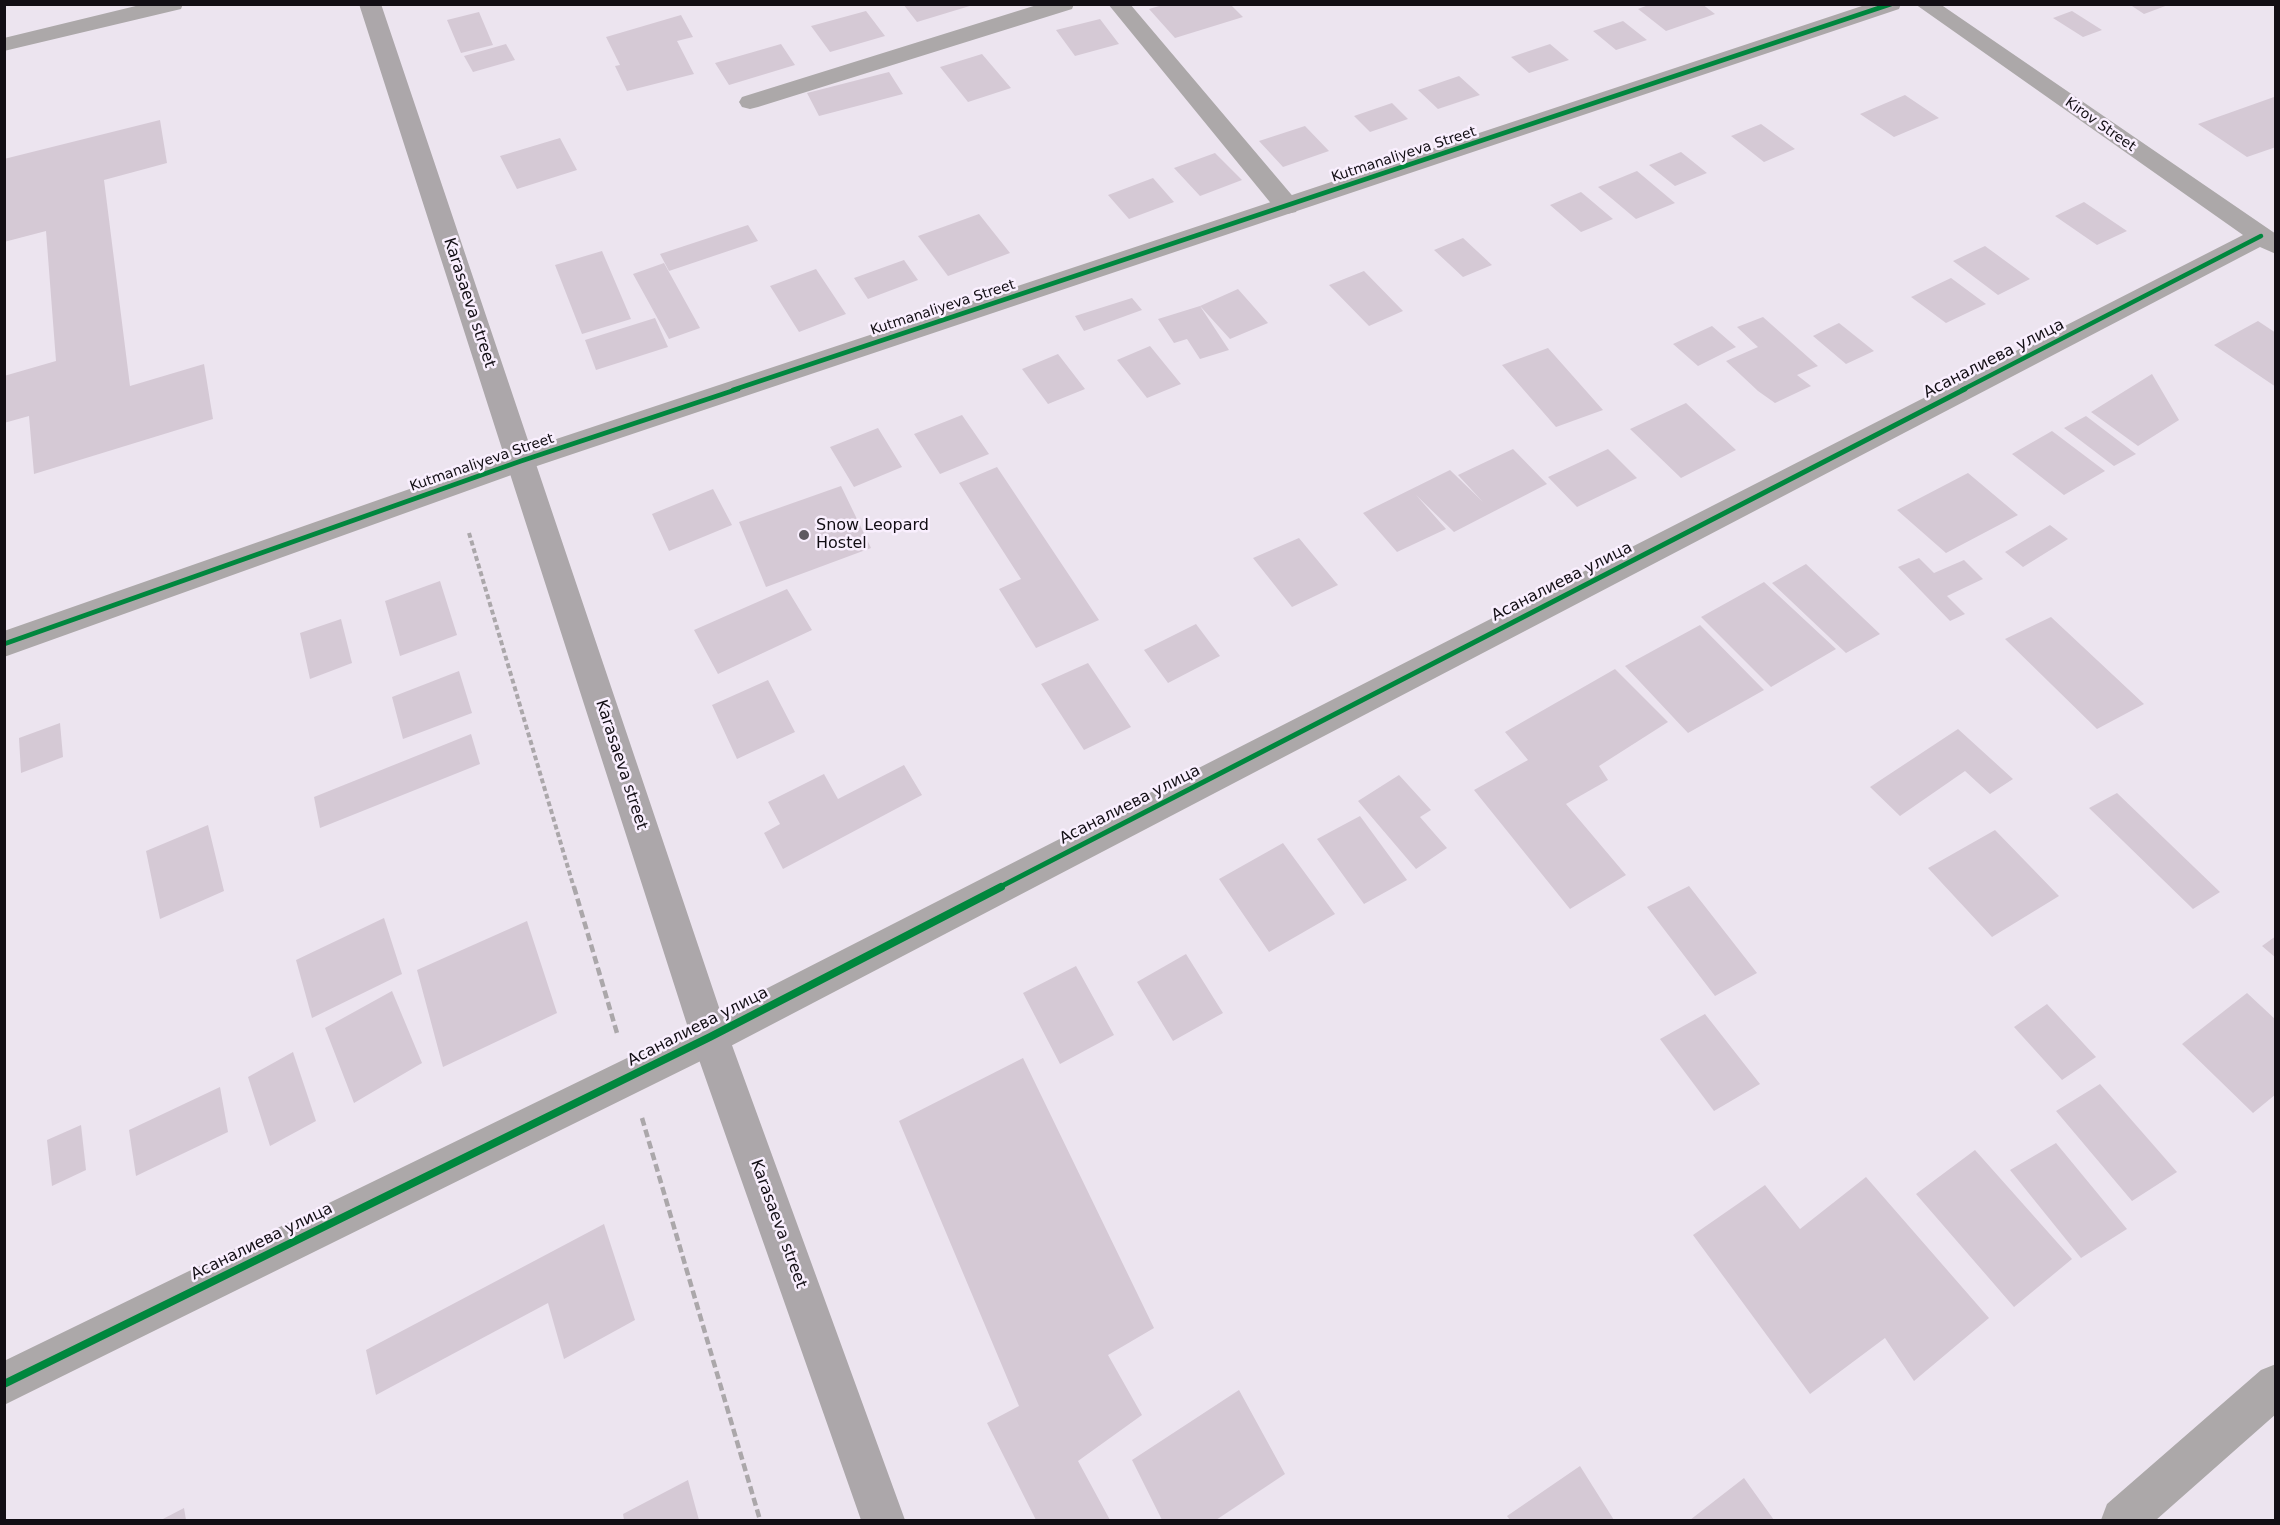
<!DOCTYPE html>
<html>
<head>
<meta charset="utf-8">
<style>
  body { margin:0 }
  #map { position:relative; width:2280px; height:1525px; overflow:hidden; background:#ece4ef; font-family:"DejaVu Sans",sans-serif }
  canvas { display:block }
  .frame { position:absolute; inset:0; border:6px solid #120e14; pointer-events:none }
</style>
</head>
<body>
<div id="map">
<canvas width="2280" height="1525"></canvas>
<div class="frame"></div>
</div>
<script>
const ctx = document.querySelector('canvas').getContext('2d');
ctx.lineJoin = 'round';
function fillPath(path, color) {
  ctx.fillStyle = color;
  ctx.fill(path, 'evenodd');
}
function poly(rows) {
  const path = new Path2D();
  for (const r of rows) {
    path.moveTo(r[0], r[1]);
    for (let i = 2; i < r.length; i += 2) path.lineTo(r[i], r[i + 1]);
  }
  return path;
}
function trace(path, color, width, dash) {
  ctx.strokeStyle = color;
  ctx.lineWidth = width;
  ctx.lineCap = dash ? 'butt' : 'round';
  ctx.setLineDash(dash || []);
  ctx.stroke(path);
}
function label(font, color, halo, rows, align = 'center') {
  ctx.font = font + ' "DejaVu Sans",sans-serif';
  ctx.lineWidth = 5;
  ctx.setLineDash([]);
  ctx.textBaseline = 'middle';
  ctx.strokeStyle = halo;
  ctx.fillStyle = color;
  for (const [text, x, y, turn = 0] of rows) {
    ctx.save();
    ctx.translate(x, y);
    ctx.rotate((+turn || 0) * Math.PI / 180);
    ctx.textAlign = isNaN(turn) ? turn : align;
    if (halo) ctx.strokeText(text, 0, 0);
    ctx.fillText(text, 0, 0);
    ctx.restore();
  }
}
fillPath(poly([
  [903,4,973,4,973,5,917,22],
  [1166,4,1230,4,1243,17,1175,38,1149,9],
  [1651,4,1702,4,1715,14,1666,31,1638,9],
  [2129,4,2168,4,2168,5,2144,14],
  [866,11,885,36,830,52,811,26],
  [2072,11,2102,30,2083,37,2053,18],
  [479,12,493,45,461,53,447,20],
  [681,15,693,37,677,41,694,74,627,91,615,66,620,65,606,37],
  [1100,19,1119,44,1075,56,1056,30],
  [1623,21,1647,40,1616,50,1593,31],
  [506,44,515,60,473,72,464,56],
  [781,44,795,65,729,85,715,63],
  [1550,44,1569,60,1529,73,1511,57],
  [982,54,1011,88,968,102,940,67],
  [889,72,903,94,819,116,807,93],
  [1459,76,1480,95,1438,109,1418,90],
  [1905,95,1939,118,1894,137,1860,114],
  [2274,97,2276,147,2247,157,2198,124],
  [1392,103,1408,119,1370,132,1354,116],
  [160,120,167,163,104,180,130,386,204,364,213,419,34,474,29,416,4,423,4,376,56,361,46,231,4,242,4,159],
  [1761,124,1795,149,1764,162,1731,136],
  [1305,126,1329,151,1283,167,1259,141],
  [560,138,577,170,517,189,500,156],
  [1681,152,1707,173,1675,186,1649,165],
  [1215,153,1242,180,1200,196,1174,168],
  [1637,171,1675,203,1636,219,1598,187],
  [1153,178,1174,202,1129,219,1108,195],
  [1581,192,1613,219,1581,232,1550,205],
  [2084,202,2127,231,2097,245,2055,216],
  [979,214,1010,253,948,276,918,236],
  [748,225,758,241,669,271,660,254],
  [1463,238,1492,265,1463,277,1434,250],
  [1985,246,2030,279,1998,295,1953,261],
  [602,251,631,319,582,334,555,265],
  [904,260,918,280,868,299,854,278],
  [664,263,700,328,669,339,633,274],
  [816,269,846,314,799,332,770,286],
  [1364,271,1403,311,1369,326,1329,285],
  [1951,278,1986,304,1946,323,1911,297],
  [1238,289,1268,323,1230,339,1200,306,1229,350,1200,359,1187,339,1174,343,1158,319,1200,306],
  [1132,298,1142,310,1084,331,1075,316],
  [1763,317,1818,366,1797,375,1811,386,1775,403,1758,391,1726,361,1758,347,1737,327],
  [655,318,668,347,596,370,585,340],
  [2258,321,2276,333,2276,387,2214,345],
  [1839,323,1874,351,1846,364,1813,336],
  [1712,326,1736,347,1698,366,1673,344],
  [1150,346,1181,384,1147,398,1117,360],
  [1548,348,1603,410,1556,427,1502,365],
  [1058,354,1085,389,1048,404,1022,369],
  [2152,374,2179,420,2138,446,2091,412],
  [1686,403,1736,450,1681,478,1630,429],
  [962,415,989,454,940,474,914,434],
  [2086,416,2136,454,2114,466,2064,428],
  [878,428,902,467,854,487,830,447],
  [2052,431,2105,471,2064,495,2012,454],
  [1513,449,1547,484,1454,532,1416,495,1446,529,1397,552,1363,513,1450,470,1483,502,1458,475],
  [1608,449,1637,478,1577,507,1548,477],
  [997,467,1099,620,1036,648,999,589,1021,579,959,483],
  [1968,473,2018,515,1946,553,1897,510],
  [841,486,871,548,766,587,739,522],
  [713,489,732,525,669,551,652,514],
  [2050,525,2068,539,2023,567,2005,552],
  [1299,538,1338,585,1292,607,1253,558],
  [1919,558,1934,573,1964,560,1983,579,1947,596,1965,614,1950,621,1898,567],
  [1806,564,1880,634,1846,653,1772,583],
  [440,581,457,635,400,656,385,601],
  [1764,582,1836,649,1771,687,1701,617],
  [787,589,812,630,718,674,694,630],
  [2051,617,2144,704,2097,729,2005,639],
  [341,619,352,663,310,679,300,633],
  [1196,624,1220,656,1168,683,1144,650],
  [1700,625,1764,690,1688,733,1625,666],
  [1088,663,1131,727,1084,750,1041,684],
  [1615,669,1668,722,1599,766,1608,780,1566,804,1626,875,1570,909,1474,790,1528,760,1505,732],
  [459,671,472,713,403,739,392,697],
  [768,680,795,732,737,759,712,705],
  [60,723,63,757,21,773,19,738],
  [1958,729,2013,779,1990,794,1965,771,1900,816,1870,787],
  [471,734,480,764,320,828,314,797],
  [904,765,922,795,783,869,764,833,780,824,768,802,824,774,838,799],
  [1399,775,1431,810,1420,817,1447,848,1416,869,1358,801],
  [2117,793,2220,892,2193,909,2089,808],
  [1360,816,1407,880,1364,904,1317,839],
  [208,825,224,891,160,919,146,851],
  [1995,830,2059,896,1992,937,1928,868],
  [1283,843,1335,914,1269,952,1219,879],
  [1689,886,1757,973,1715,996,1647,907],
  [384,918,402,974,312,1018,296,960],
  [527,921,557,1013,443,1067,417,970],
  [2276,936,2276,958,2262,946],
  [1186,954,1223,1013,1173,1041,1137,982],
  [1076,966,1114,1035,1060,1064,1023,993],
  [392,991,422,1063,354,1103,325,1028],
  [2247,993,2276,1020,2276,1094,2253,1113,2182,1044],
  [2047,1004,2096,1057,2062,1080,2014,1027],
  [1705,1014,1760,1084,1714,1111,1660,1039],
  [293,1052,316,1121,270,1146,248,1077],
  [1023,1058,1154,1328,1108,1355,1142,1415,1078,1461,1110,1520,1036,1520,987,1423,1019,1406,899,1121],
  [2100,1084,2177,1172,2132,1201,2056,1111],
  [220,1087,228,1132,136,1176,129,1130],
  [81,1125,86,1170,52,1186,47,1140],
  [2056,1143,2127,1229,2081,1258,2010,1170],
  [1975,1150,2072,1259,2014,1307,1916,1194],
  [1866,1177,1989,1318,1914,1381,1885,1338,1810,1394,1693,1235,1765,1185,1800,1229],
  [604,1224,635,1320,564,1359,548,1303,376,1395,366,1350],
  [1239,1390,1285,1474,1216,1520,1162,1520,1132,1460],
  [1580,1466,1614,1520,1510,1520,1507,1516],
  [1744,1478,1774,1520,1690,1520],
  [688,1480,699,1520,624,1520,623,1514],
  [184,1508,186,1520,161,1520]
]), '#d5c9d5');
trace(poly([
  [469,533,574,888]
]), '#aba7aa', 4, [5, 3]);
trace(poly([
  [574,887,617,1033],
  [642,1118,760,1520]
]), '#aba7aa', 4.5, [8, 4]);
fillPath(poly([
  [144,4,183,4,181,9,4,51,4,38,144,4],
  [1040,4,1074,4,1072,9,758,107,750,109,742,107,739,102,742,97,1040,4],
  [1108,4,1130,4,1296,200,1299,206,1296,212,1287,214,1278,212,1108,4],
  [1915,4,1940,4,2276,234,2276,254,2260,247,723,1050,4,1405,4,1361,697,1024,2243,235,1915,4],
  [521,450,531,454,535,461,531,468,4,657,4,631,521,450],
  [2276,1364,2276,1414,2156,1520,2101,1520,2107,1504,2261,1370,2276,1364]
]), '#aca8a9');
fillPath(poly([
  [1868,4,1901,4,1899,9,531,468,521,472,511,468,507,461,511,454,1868,4]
]), '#aca8a9');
fillPath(poly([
  [359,4,381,4,729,1037,905,1520,861,1520,691,1037,359,4]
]), '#aca7aa');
trace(poly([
  [733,390,1891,4],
  [1962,390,2261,236]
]), '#00873e', 4.5);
trace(poly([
  [4,644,521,461,738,389],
  [998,888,1965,389]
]), '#00873e', 5);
trace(poly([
  [4,1384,710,1037,1001,887]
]), '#00873e', 8);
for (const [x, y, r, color] of [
  [804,535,6,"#5e5961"]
]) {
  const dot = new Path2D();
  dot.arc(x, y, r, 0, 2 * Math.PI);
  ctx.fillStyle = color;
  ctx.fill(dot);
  trace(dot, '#f9effe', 2);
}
label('14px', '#120e14', '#f9effe', [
  ["Kirov Street",2100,125,35],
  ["Kutmanaliyeva Street",1404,155,-18],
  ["Kutmanaliyeva Street",943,308,-18],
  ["Kutmanaliyeva Street",482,463,-19]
]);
label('16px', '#120e14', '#f9effe', [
  ["Karasaeva street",469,303,72],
  ["Асаналиева улица",1994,359,-27],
  ["Асаналиева улица",1562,582,-27],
  ["Karasaeva street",621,765,72],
  ["Асаналиева улица",1130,805,-27],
  ["Асаналиева улица",698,1027,-27],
  ["Karasaeva street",778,1224,70],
  ["Асаналиева улица",262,1242,-26]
]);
label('16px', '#120e14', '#f9effe', [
  ["Snow Leopard",816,526],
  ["Hostel",816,544]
], 'left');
</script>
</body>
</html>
